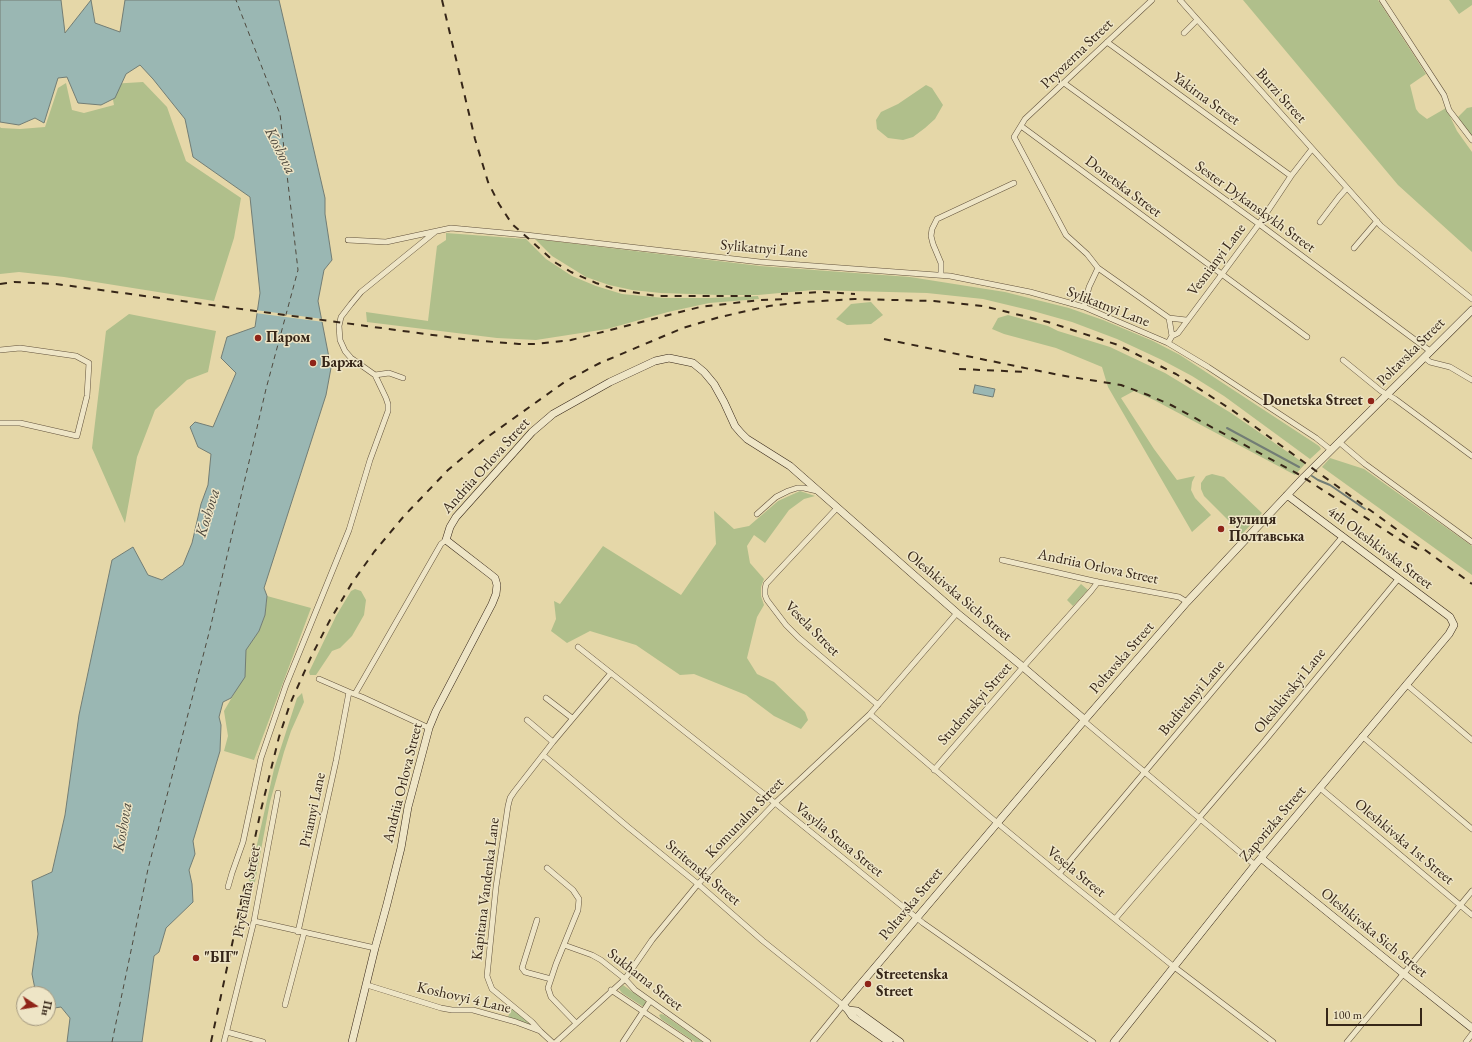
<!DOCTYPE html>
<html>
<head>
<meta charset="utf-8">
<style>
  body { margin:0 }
  #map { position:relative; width:1472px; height:1042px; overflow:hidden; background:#e5d7a8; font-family:"EB Garamond",serif }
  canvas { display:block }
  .north { position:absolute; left:16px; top:986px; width:40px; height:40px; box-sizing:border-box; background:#eee5c6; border:1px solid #a49980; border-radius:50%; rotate:102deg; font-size:11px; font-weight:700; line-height:16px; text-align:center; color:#362618 }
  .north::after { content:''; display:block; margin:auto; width:14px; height:18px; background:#8f2418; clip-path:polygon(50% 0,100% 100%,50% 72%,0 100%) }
  .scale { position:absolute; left:1326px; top:1008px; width:96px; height:18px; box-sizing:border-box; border:2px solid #362618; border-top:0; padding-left:5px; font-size:12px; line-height:14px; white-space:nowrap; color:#362618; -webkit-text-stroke:3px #eee5c6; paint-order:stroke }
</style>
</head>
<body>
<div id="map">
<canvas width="1472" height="1042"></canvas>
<div class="north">Пн</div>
<div class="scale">100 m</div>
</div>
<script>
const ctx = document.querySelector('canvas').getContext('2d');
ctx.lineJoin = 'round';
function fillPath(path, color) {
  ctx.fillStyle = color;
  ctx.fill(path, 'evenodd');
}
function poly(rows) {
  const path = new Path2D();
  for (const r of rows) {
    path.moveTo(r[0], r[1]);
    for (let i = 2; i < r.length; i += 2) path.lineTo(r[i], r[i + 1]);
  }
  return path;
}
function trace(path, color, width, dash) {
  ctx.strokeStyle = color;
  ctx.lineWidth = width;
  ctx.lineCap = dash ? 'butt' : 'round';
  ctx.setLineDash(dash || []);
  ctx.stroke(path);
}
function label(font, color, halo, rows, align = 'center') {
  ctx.font = font + ' "EB Garamond",serif';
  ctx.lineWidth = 3;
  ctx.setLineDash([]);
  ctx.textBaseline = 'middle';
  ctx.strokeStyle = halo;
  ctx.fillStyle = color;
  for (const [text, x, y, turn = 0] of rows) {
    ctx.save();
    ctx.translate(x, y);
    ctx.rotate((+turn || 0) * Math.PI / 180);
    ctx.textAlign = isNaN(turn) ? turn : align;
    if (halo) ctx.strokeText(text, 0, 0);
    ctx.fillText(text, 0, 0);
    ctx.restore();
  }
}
fillPath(poly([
  [1243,0,1378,0,1426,74,1410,85,1416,109,1419,113,1427,119,1446,108,1457,131,1472,152,1472,252,1398,185],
  [1449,0,1472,0,1472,5,1459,14],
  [143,82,167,107,186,161,241,198,234,238,214,301,64,277,19,272,0,274,0,127,1,128,20,129,45,127,58,88,66,83,72,110,84,113,114,105,110,84],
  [926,85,932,88,943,105,935,119,925,128,913,137,903,140,888,138,877,129,876,120,881,112,898,104],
  [1472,107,1472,137,1458,117,1467,108],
  [446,233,526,239,546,259,572,276,596,286,622,294,664,298,708,298,758,296,759,299,709,303,668,312,607,329,536,340,497,338,367,322,366,312,428,321,437,246,446,240],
  [535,239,760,266,910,277,1005,292,1069,308,1103,320,1153,341,1180,355,1319,446,1321,449,1310,459,1224,396,1192,376,1162,360,1117,339,1072,322,1033,311,983,299,927,293,813,290,758,295,720,295,661,293,632,290,609,285,586,277,552,256],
  [871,302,883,315,871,324,847,325,836,319,851,304],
  [129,314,216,331,208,372,187,380,155,410,137,457,125,523,92,448,106,331],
  [1008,315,1048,326,1058,331,1110,347,1165,373,1231,413,1305,464,1295,475,1154,400,1134,391,1121,398,1154,449,1177,480,1195,476,1192,482,1191,490,1195,498,1211,515,1192,532,1108,387,1102,367,1056,348,1004,334,992,329,998,318],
  [1330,458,1364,469,1472,546,1472,575,1322,467],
  [1212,474,1224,477,1262,513,1242,534,1204,496,1201,489,1201,483,1206,476],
  [800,491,815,496,804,499,789,510,765,543,754,535,747,546,750,563,764,579,761,587,761,596,764,605,757,617,747,658,757,674,774,682,805,712,808,720,801,729,774,716,746,695,694,674,680,675,636,645,590,631,567,643,551,631,556,619,554,601,560,604,603,546,681,595,716,544,714,511,734,529,749,526,778,501],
  [1081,584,1088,590,1073,606,1067,600],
  [355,589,361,591,366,600,364,615,352,636,340,648,332,651,316,675,310,675,309,672,336,616,351,591],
  [267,596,311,608,254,760,224,751,228,736,224,711,235,692,245,650,259,631,265,615],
  [302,693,304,702,291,731,284,752,270,802,255,882,251,883,249,880,274,769,297,698],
  [623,985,645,1001,646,1002,644,1006,642,1006,622,993,619,989],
  [512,1007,532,1025,532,1027,508,1017],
  [661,1014,664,1015,703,1042,695,1042,661,1019,659,1015]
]), '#b0bf8b');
const water = poly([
  [0,0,61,0,65,33,91,0,95,23,120,32,125,0,279,0,325,198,325,214,332,260,324,270,318,301,331,368,326,395,264,588,267,596,265,615,259,631,246,650,245,677,231,698,223,702,219,717,221,725,220,751,193,841,195,854,189,870,192,884,193,902,166,928,159,952,154,956,142,1042,67,1042,70,1018,61,1007,48,1009,48,994,36,994,32,974,38,934,32,881,52,872,65,815,79,715,112,560,133,547,148,575,162,580,183,565,192,543,201,504,208,485,211,454,198,447,190,427,195,422,213,427,236,373,221,358,227,337,255,327,260,293,250,197,193,157,185,119,153,79,140,65,126,74,115,98,101,105,78,103,67,77,58,78,44,123,35,118,19,125,0,122,0,0],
  [975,385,995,389,993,397,973,393,975,385]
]);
fillPath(water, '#9ab7b3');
trace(water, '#727d75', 1);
fillPath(poly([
  [255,310,323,319,324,322,255,313]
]), '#e5d7a8');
trace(poly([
  [1227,428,1299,467],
  [1312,476,1318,480,1330,485,1365,509]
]), '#727d75', 2);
trace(poly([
  [112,1042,148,869,210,629,266,389,298,270,280,114,236,0]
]), '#4f4a3f', 1, [5, 4]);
const street = poly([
  [1152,0,1025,119,1014,137,1066,235,1087,254,1098,268,1169,318,1172,336],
  [1180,0,1381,226,1472,299],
  [1382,0,1444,95,1449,110,1472,140],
  [1184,33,1197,20],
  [1107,42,1291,176],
  [1064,83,1259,224,1430,351],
  [1021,126,1307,337],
  [1320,222,1339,197,1347,188],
  [348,240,386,242,451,228,526,235,760,262,950,276,1030,292,1084,307,1168,343,1208,367,1316,438,1331,450],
  [1354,248,1377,221],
  [941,275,941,263,933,244,931,236,932,229,937,219,1014,183],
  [1084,307,1089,287,1098,268],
  [1169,318,1186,320],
  [1168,343,1172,336,1178,333,1222,274,1259,224,1291,176,1312,149],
  [0,350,20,348,76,356,89,363,87,396,77,436,20,423,0,423],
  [1424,357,1430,362,1450,367,1472,380],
  [1343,360,1381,391,1395,399,1472,456],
  [375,375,389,373,403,378],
  [1339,442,1365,464,1472,542],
  [837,508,766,584,765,589,765,595,767,600,786,625,799,638,878,705],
  [757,514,776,497,788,491,797,488,804,488,817,491],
  [1002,560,1098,582,1179,597,1187,602],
  [578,647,775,803,923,923,1093,1042],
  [319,679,349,692,362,697,429,728],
  [1406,684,1472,740],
  [355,694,441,544,446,540],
  [546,698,572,718],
  [870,714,989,816,1059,874,1173,966,1273,1042],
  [527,720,553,742],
  [1084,721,1255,865],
  [1362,736,1472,829],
  [543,755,628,827,698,884,763,941,843,1005,813,1042],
  [934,770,1023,667,1091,591,1098,582],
  [1320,788,1472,915],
  [1199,818,1263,743,1399,578],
  [547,868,573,890,579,899,578,910,556,964,548,988,551,997,576,1023],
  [1059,874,1343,536],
  [228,887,232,873,243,842,261,758,286,685,349,530,370,460,388,411,388,404,386,398,375,375,351,358,345,351,340,340,339,326,341,317,351,304,361,292,435,232],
  [1115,919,1200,820],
  [537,920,522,968,525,972,551,979],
  [254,921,375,948],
  [298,932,336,761,349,692],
  [564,945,592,955,601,960,625,979,635,990,708,1042],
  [367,985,441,1008,452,1010,473,1010,516,1022,540,1031,552,1042],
  [611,990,689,1042],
  [285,1005,304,933],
  [540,1031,532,1022,492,989,490,984,487,976,496,887,508,806,510,798,514,792,553,742,611,673],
  [227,1032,263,1042],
  [224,1042,254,921,278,793],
  [556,1042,625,979,652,940,698,884,775,803,870,714,957,613],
  [623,1042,650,1001],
  [1347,1042,1472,891],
  [1466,1042,1472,1034]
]);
const secondary = poly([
  [1261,858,1404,974,1472,1028],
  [848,1010,857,1011,900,1042],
  [352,1042,375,948,387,904,401,848,408,807,429,728,436,711,492,604,496,594,497,585,495,578,490,574,446,540,450,527,456,517,532,432,553,414,610,382,655,361,669,358,693,363,704,372,714,384,724,402,735,426,741,433,747,439,790,466,957,613,1023,667,1085,720],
  [889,1042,852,1016,848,1010,843,1005,1088,716,1187,602,1304,477,1472,310],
  [1114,1042,1255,865,1449,634,1454,625,1450,617,1287,495]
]);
trace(street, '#62523c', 6);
trace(secondary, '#362618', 8);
trace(street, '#eee5c6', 5);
trace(secondary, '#eee5c6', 7);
trace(poly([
  [442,0,475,139,488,182,499,204,512,224,556,263,571,272,596,283,618,290,657,296,751,296],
  [0,284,14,282,56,284,470,340,519,344,536,344,571,340,700,307,760,300,789,299],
  [781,294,824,292,855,294],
  [884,339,1059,375,1121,385,1148,395,1171,405,1298,474,1405,543,1417,549],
  [959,369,1027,372],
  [211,1042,261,810,279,737,290,704,311,657,330,620,352,583,374,552,404,516,448,470,486,438,566,381,600,363,683,328,720,317,769,306,804,302,855,299,934,301,983,306,1048,322,1118,345,1176,374,1232,410,1472,584]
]), '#362618', 2, [7, 7]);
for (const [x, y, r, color] of [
  [258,338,4,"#8f2418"],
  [313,363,4,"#8f2418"],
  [1371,401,4,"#8f2418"],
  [1221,529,4,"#8f2418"],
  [196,958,4,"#8f2418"],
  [868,984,4,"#8f2418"]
]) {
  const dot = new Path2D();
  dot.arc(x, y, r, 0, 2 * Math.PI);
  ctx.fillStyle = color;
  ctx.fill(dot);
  trace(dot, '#eee5c6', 1.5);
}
label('15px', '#362618', '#eee5c6', [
  ["Pryozerna Street",1077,54,-44],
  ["Burzi Street",1281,96,48],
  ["Yakirna Street",1206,99,36],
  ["Donetska Street",1123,187,37],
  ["Sester Dykanskykh Street",1255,207,36],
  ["Sylikatnyi Lane",764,249,5],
  ["Vesnianyi Lane",1217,260,-53],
  ["Sylikatnyi Lane",1108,307,21],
  ["Poltavska Street",1411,352,-45],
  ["Andriia Orlova Street",486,466,-48],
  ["4th Oleshkivska Street",1380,548,37],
  ["Andriia Orlova Street",1098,567,12],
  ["Oleshkivska Sich Street",959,596,40],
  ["Vesela Street",812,629,45],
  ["Poltavska Street",1122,658,-49],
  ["Oleshkivskyi Lane",1290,691,-51],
  ["Budivelnyi Lane",1192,698,-50],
  ["Studentskyi Street",975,704,-49],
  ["Andriia Orlova Street",403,783,-76],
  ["Priamyi Lane",313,810,-78],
  ["Komunalna Street",745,818,-46],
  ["Zaporizka Street",1273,824,-50],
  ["Vasylia Stusa Street",839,840,39],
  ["Oleshkivska 1st Street",1404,842,40],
  ["Vesela Street",1076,872,39],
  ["Stritenska Street",703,873,40],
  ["Kapitana Vandenka Lane",486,889,-83],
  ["Prychalna Street",247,892,-79],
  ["Poltavska Street",911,904,-50],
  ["Oleshkivska Sich Street",1374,933,39],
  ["Sukharna Street",645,980,38],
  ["Koshovyi 4 Lane",464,998,13]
]);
label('bold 15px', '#362618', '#eee5c6', [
  ["Паром",266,338],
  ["Баржа",321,363],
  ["Donetska Street",1363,401,"right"],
  ["вулиця",1229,520],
  ["Полтавська",1229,537],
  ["\"БІГ\"",204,958],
  ["Streetenska",876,975],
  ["Street",876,992]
], 'left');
label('italic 16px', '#4f4a3f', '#eee5c6', [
  ["Koshova",280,151,63],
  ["Koshova",208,513,-73],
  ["Koshova",123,827,-80]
]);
</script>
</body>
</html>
